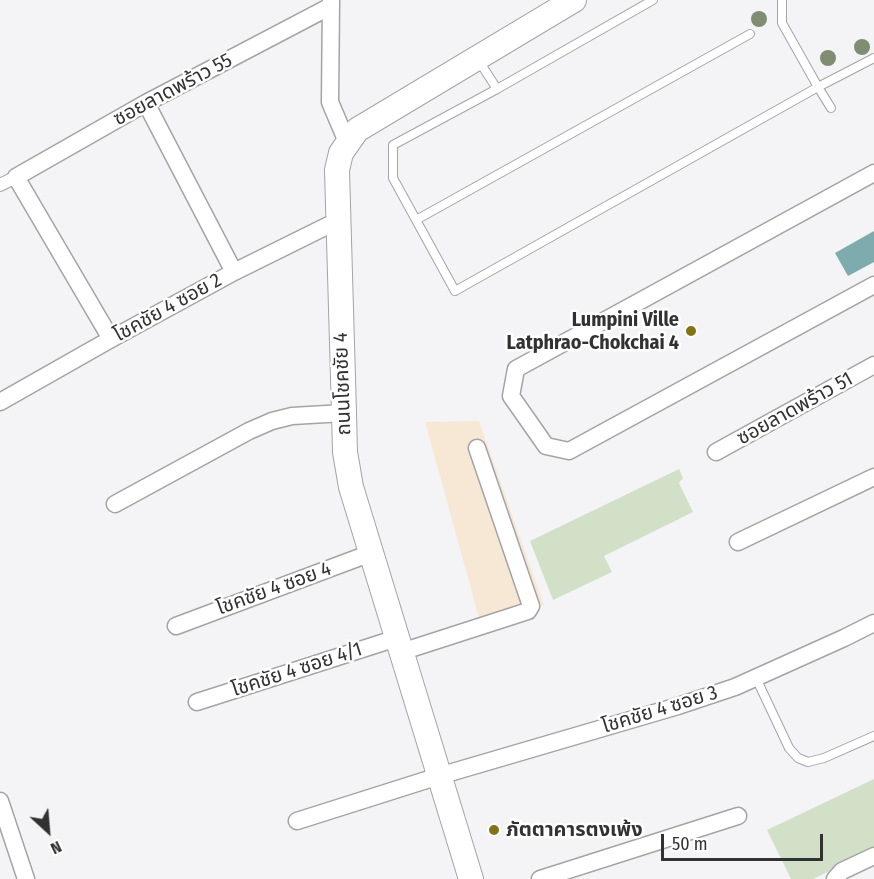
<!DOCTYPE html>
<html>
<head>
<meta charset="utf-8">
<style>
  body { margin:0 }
  #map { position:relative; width:874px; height:879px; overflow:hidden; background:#f4f4f7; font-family:"Fira Sans Condensed",sans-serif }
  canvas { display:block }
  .north { position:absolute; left:18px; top:801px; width:60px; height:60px; -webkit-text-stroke:4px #fff; paint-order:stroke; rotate:154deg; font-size:16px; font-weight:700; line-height:24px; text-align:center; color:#323233 }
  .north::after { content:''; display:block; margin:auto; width:21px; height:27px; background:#323233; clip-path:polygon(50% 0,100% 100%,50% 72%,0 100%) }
  .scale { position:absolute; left:661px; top:834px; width:162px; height:27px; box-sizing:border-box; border:3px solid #323233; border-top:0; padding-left:8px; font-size:18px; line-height:21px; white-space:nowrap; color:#323233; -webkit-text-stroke:4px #fff; paint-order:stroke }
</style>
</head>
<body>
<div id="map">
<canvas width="874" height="879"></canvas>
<div class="north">N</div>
<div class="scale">50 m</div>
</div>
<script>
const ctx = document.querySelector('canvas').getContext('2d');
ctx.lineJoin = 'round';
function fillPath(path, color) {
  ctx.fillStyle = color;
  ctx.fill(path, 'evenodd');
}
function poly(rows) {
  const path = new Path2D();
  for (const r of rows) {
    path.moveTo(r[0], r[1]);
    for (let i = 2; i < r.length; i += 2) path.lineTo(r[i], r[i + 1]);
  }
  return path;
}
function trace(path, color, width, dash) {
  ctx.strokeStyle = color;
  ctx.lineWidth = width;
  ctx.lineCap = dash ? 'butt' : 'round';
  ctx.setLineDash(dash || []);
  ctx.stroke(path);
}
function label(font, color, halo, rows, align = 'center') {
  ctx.font = font + ' "Fira Sans Condensed","Noto Sans Thai",sans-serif';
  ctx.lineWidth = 5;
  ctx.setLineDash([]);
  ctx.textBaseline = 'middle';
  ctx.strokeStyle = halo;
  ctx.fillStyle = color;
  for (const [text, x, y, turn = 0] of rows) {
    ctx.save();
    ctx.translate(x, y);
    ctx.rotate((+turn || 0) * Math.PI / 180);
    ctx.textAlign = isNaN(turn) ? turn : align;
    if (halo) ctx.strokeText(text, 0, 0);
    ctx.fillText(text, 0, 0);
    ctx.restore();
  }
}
fillPath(poly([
  [479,421,544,605,481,625,425,422]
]), '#f7e8d5');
fillPath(poly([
  [679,469,683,478,679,483,693,512,604,556,612,572,553,600,530,541],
  [874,779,874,850,813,879,791,879,767,830]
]), '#d3e0c8');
fillPath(poly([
  [874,231,874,262,848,276,835,253]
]), '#7eabae');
const service = poly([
  [653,0,497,89,393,145,393,178,455,291,818,87,831,108],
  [782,0,782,23,818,87,874,58],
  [479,61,497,89],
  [416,220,750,34],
  [756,678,789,748,798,758,808,762,824,758,874,736]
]);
const pedestrian = poly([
  [0,185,16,177]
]);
const minor = poly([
  [331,0,330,102,347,142],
  [146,103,234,272],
  [874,173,516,369,511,396,546,446,569,451,874,285],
  [111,339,16,177,146,103,331,6],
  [0,402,111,339,234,272,339,220],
  [716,452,874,365],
  [115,504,249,431,272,421,292,416,344,413],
  [738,542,874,477],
  [176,626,371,553],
  [401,652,528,611,531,606,477,448],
  [197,702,397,638],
  [0,801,26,879],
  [297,821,439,776,678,706,735,687,844,638,874,623],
  [540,879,738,816],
  [835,879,842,871,874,856]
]);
const secondary = poly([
  [471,879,351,487,345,452,344,413,337,170,341,153,357,130,574,0]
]);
trace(service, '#a4a4a7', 10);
trace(pedestrian, '#a4a4a7', 14);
trace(minor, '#a4a4a7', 19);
trace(secondary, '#a4a4a7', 26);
trace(service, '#fff', 8);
trace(pedestrian, '#fff', 12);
trace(minor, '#fff', 16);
trace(secondary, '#fff', 24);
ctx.fillStyle = '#808d72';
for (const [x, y] of [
  [759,19],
  [862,47],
  [828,58]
]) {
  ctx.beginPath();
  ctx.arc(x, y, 8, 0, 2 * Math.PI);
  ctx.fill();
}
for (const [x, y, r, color] of [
  [691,331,6,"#827416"],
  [494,830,6,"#827416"]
]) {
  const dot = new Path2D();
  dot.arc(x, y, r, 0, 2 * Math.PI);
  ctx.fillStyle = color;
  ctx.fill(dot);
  trace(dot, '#fff', 2);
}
label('20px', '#323233', '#fff', [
  ["ซอยลาดพร้าว 55",173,90,-28],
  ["โชคชัย 4 ซอย 2",168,308,-29],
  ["ถนนโชคชัย 4",343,384,-92],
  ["ซอยลาดพร้าว 51",795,409,-29],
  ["โชคชัย 4 ซอย 4",274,589,-20],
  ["โชคชัย 4 ซอย 4/1",297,670,-18],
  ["โชคชัย 4 ซอย 3",660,710,-17]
]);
label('bold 20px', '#323233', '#fff', [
  ["Lumpini Ville",679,320],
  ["Latphrao-Chokchai 4",679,343],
  ["ภัตตาคารตงเพ้ง",506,830,"left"]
], 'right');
</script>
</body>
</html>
